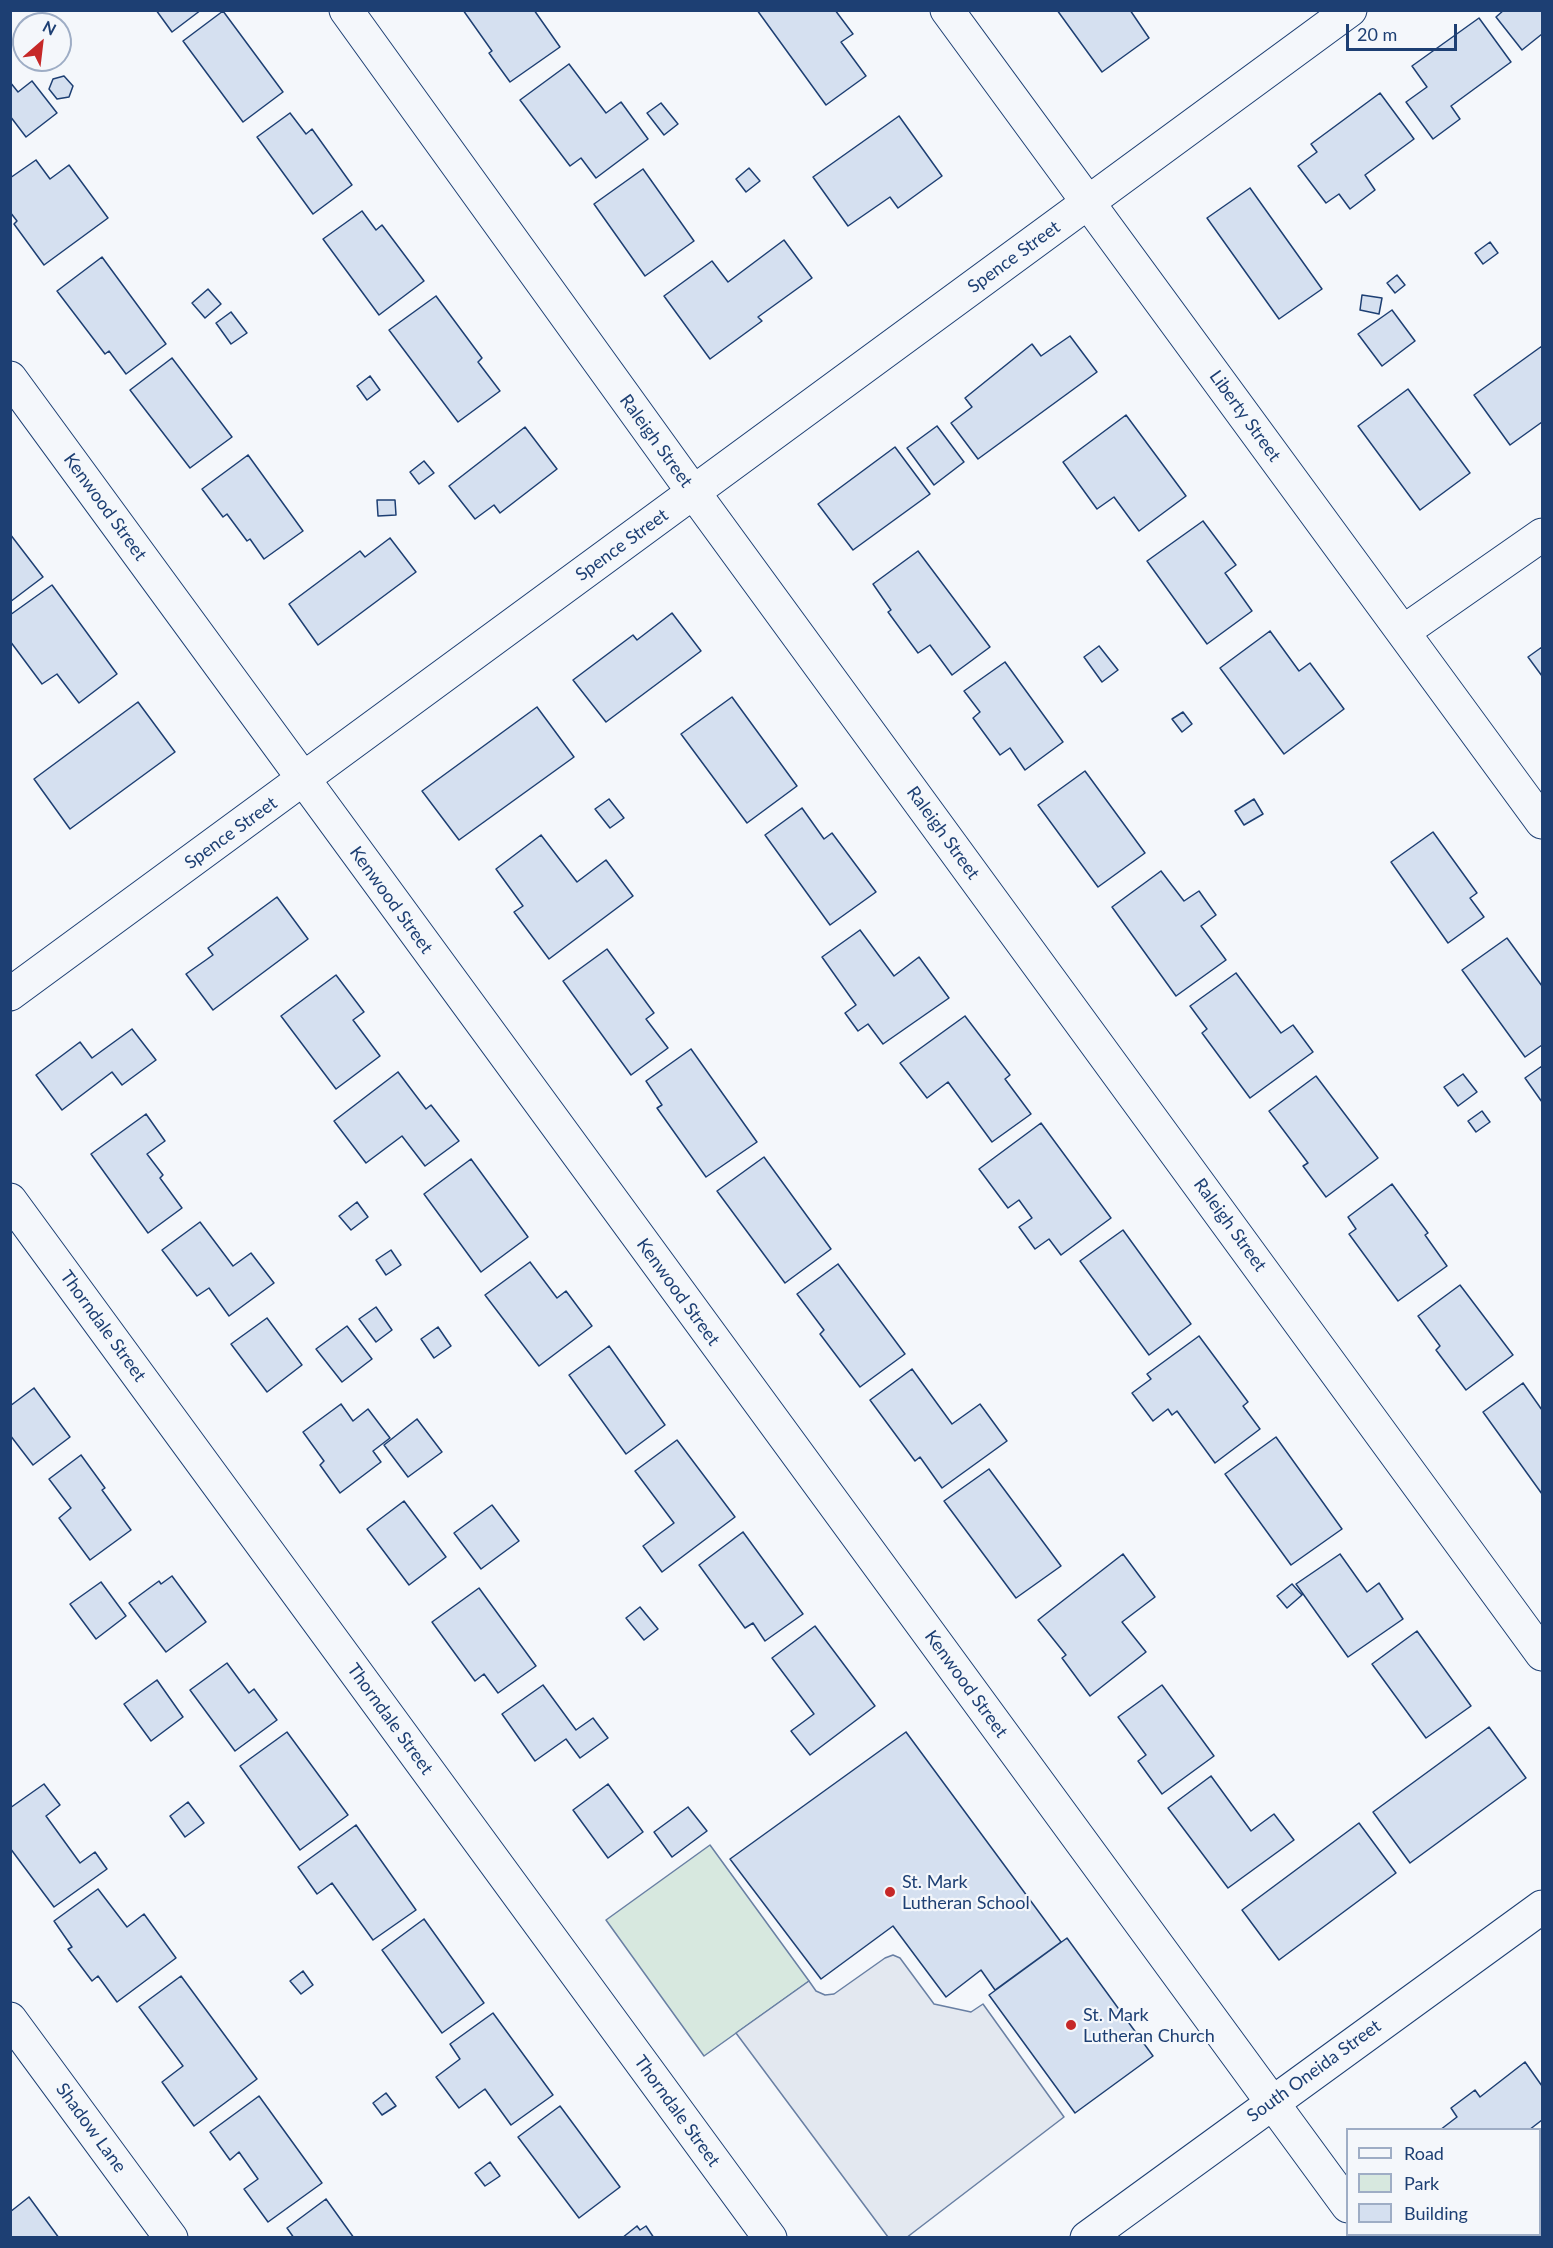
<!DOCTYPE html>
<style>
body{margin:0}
#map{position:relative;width:1553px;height:2248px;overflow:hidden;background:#f4f7fb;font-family:Lato,sans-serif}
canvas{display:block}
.frame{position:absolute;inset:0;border:12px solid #1d3f73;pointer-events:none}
.legend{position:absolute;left:1346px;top:2128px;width:195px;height:108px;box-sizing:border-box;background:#f4f7fb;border:2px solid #9eadc5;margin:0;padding:8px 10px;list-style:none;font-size:18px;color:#1d3f73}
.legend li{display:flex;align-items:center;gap:12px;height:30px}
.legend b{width:30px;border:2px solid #9eadc5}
.north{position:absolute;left:12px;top:12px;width:60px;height:60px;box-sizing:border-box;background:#f4f7fb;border:2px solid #9eadc5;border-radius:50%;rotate:28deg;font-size:16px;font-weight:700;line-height:24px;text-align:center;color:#1d3f73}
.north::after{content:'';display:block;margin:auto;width:21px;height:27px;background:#c62828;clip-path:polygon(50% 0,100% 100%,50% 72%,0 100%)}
.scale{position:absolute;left:1346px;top:24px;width:111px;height:27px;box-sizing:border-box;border:3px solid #1d3f73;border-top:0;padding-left:8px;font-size:18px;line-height:21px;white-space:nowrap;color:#1d3f73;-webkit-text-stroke:4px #f4f7fb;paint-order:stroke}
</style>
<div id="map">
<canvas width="1553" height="2248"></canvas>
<div class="frame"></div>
<ul class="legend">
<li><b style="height:8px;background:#f4f7fb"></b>Road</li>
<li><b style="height:16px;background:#d7e8df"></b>Park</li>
<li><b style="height:16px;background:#d5e0f0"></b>Building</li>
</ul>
<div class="north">N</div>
<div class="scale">20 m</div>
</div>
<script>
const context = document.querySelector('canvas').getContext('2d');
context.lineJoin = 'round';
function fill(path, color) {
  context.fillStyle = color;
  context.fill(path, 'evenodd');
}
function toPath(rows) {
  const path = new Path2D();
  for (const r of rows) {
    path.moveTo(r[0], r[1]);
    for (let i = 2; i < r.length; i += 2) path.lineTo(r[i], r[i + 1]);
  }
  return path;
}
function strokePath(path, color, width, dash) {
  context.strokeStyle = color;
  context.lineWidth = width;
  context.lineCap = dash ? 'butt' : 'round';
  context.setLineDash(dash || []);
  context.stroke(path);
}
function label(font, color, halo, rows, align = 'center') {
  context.font = font + ' Lato,sans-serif';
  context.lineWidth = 4.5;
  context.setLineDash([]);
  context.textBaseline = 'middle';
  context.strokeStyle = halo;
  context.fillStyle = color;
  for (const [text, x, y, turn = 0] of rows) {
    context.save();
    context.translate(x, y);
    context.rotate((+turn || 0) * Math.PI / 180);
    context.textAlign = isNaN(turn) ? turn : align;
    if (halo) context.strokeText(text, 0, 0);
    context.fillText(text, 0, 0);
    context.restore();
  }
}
const green = toPath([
 [710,1845,809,1981,704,2056,606,1920,710,1845]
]);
fill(green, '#d7e8df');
strokePath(green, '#687fa3', 1.5);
const parking = toPath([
 [893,1955,900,1958,934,2004,971,2012,983,2004,1064,2117,906,2238,888,2237,736,2033,809,1981,816,1991,825,1995,834,1994,885,1958,893,1955]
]);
fill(parking, '#e3e8f0');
strokePath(parking, '#687fa3', 1.5);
const building = toPath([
 [156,10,201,10,172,32,156,10],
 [463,10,534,10,560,47,510,82,489,53,492,51,463,10],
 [757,10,835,10,853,34,841,42,866,76,826,105,757,10],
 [1057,10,1130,10,1149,38,1102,72,1057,10],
 [1504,10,1542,10,1542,34,1522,50,1496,17,1504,10],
 [223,11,283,92,243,122,183,41,223,11],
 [1479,18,1511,62,1451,106,1460,119,1433,139,1406,102,1427,87,1412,66,1479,18],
 [569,64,606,113,621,102,648,139,596,178,581,158,570,166,520,100,569,64],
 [64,76,73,86,69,97,57,99,49,89,53,79,64,76],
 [32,81,57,113,26,137,10,116,10,82,18,92,32,81],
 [1380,93,1414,139,1365,175,1375,190,1350,209,1339,194,1326,203,1298,166,1317,152,1311,144,1380,93],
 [661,103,678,124,664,135,647,113,661,103],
 [290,113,306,134,312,129,352,185,313,214,257,137,290,113],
 [899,116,942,176,898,208,890,197,848,226,813,177,899,116],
 [36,160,50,179,69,165,108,218,44,265,14,224,17,221,10,212,10,178,36,160],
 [749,168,760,181,746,192,736,179,749,168],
 [643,169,694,241,645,276,594,204,643,169],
 [1250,188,1322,289,1279,319,1207,218,1250,188],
 [362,211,376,230,382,225,424,281,379,315,323,239,362,211],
 [784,240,812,278,758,317,762,321,710,359,664,296,712,261,728,282,784,240],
 [1490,242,1498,253,1483,264,1475,253,1490,242],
 [102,257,166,344,126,374,109,351,105,354,57,291,102,257],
 [1397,275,1405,285,1395,293,1387,283,1397,275],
 [208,289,221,304,205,318,192,303,208,289],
 [1362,295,1382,298,1379,314,1360,310,1362,295],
 [436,296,482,358,478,362,500,391,458,422,389,330,436,296],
 [1392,310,1415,341,1382,366,1358,334,1392,310],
 [231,312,247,333,231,344,216,323,231,312],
 [1070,336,1097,372,978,459,951,423,972,407,965,398,1032,344,1041,356,1070,336],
 [1542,346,1542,422,1510,445,1474,395,1542,346],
 [172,358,232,437,190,468,130,390,172,358],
 [370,376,380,390,367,400,357,386,370,376],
 [1408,389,1470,473,1420,510,1358,426,1408,389],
 [1126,415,1186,496,1139,531,1114,497,1097,509,1063,462,1126,415],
 [937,426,964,462,934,485,907,448,937,426],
 [525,427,557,469,500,513,494,505,475,519,449,486,525,427],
 [895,447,930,494,853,550,818,504,895,447],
 [248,455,303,531,264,559,250,539,247,541,227,514,223,517,202,489,248,455],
 [424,461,434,473,419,484,410,472,424,461],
 [377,500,395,500,396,515,378,516,377,500],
 [1203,521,1236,565,1225,573,1252,611,1207,644,1147,561,1203,521],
 [10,534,43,577,10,602,10,534],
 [390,538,416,572,318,645,289,604,360,551,365,557,390,538],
 [918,551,990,647,952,675,930,645,918,653,888,612,891,610,873,584,918,551],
 [52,585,117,674,79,703,57,674,42,684,10,641,10,615,52,585],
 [672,613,701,651,606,722,573,680,633,635,637,640,672,613],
 [1270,631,1299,671,1310,663,1344,709,1284,754,1220,668,1270,631],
 [1099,646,1118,670,1102,682,1084,657,1099,646],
 [1542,647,1542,676,1528,657,1542,647],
 [1005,662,1063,742,1025,770,1010,748,1000,755,973,718,980,712,964,691,1005,662],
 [732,697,797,786,747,823,681,734,732,697],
 [138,702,175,752,70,829,34,779,138,702],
 [537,707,574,757,459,840,422,791,537,707],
 [1183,712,1192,724,1182,732,1172,719,1183,712],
 [1085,771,1145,853,1098,887,1038,805,1085,771],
 [609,799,624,818,610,828,595,809,609,799],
 [1254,799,1263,814,1244,825,1235,811,1254,799],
 [802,808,824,839,832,833,876,892,830,925,765,835,802,808],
 [1433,832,1477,893,1470,898,1484,917,1448,943,1391,862,1433,832],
 [541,835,577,882,606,860,633,896,549,959,514,912,523,906,496,869,541,835],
 [1161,871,1184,901,1199,891,1216,915,1201,926,1226,960,1176,996,1112,907,1161,871],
 [277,897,308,939,213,1010,186,974,213,955,208,948,277,897],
 [860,930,894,976,919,957,949,998,883,1044,868,1024,858,1031,845,1013,856,1005,822,957,860,930],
 [1507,938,1542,986,1542,1045,1525,1057,1462,970,1507,938],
 [607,949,654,1013,646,1019,668,1048,631,1075,563,981,607,949],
 [1236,973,1281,1033,1293,1025,1313,1052,1250,1098,1202,1033,1207,1029,1190,1006,1236,973],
 [336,975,364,1012,353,1020,380,1056,336,1089,281,1016,336,975],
 [965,1016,1010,1075,1005,1079,1031,1114,992,1142,948,1082,927,1098,900,1063,965,1016],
 [132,1029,156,1060,122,1085,112,1072,62,1110,36,1075,80,1042,92,1058,132,1029],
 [691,1049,757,1142,706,1177,657,1108,662,1105,646,1081,691,1049],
 [1542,1066,1542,1102,1525,1078,1542,1066],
 [398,1072,426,1109,431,1105,459,1141,425,1166,402,1136,366,1163,334,1121,398,1072],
 [1463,1074,1477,1092,1458,1106,1444,1087,1463,1074],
 [1316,1076,1378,1158,1326,1197,1303,1166,1308,1163,1269,1111,1316,1076],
 [1482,1111,1490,1122,1476,1132,1468,1121,1482,1111],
 [146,1114,165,1141,147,1154,163,1175,160,1178,182,1208,148,1233,91,1154,146,1114],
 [1041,1123,1111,1218,1061,1255,1049,1239,1035,1249,1019,1227,1032,1218,1019,1200,1008,1208,979,1169,1041,1123],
 [764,1157,831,1249,785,1283,717,1191,764,1157],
 [471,1159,528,1237,481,1272,424,1194,471,1159],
 [1392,1184,1428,1233,1425,1235,1447,1266,1398,1301,1349,1234,1356,1229,1348,1217,1392,1184],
 [357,1202,368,1217,351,1230,339,1216,357,1202],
 [200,1222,233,1266,251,1253,274,1283,229,1316,209,1288,197,1296,162,1250,200,1222],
 [1123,1230,1191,1324,1149,1355,1080,1261,1123,1230],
 [391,1250,401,1265,386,1275,376,1260,391,1250],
 [530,1262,557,1298,566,1291,592,1326,539,1366,485,1295,530,1262],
 [838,1264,905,1354,860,1387,820,1334,824,1330,797,1294,838,1264],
 [1460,1285,1513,1355,1466,1390,1436,1350,1440,1346,1418,1316,1460,1285],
 [376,1307,392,1330,376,1342,359,1319,376,1307],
 [267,1318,302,1365,267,1392,231,1344,267,1318],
 [347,1326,372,1359,342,1382,316,1349,347,1326],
 [438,1327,451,1346,434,1358,421,1339,438,1327],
 [1199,1336,1248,1402,1243,1406,1260,1429,1215,1463,1177,1411,1172,1415,1168,1409,1153,1421,1132,1393,1151,1379,1147,1374,1199,1336],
 [609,1346,665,1425,626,1454,569,1375,609,1346],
 [912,1369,952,1424,980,1404,1007,1441,942,1488,920,1457,915,1461,870,1400,912,1369],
 [1523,1383,1542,1410,1542,1494,1483,1412,1523,1383],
 [34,1388,70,1437,33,1465,10,1435,10,1406,34,1388],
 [341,1404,353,1421,368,1409,390,1438,373,1451,381,1462,340,1493,320,1465,324,1461,303,1432,341,1404],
 [417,1419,442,1452,408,1477,384,1445,417,1419],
 [1276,1437,1342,1529,1291,1565,1225,1474,1276,1437],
 [677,1440,735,1517,662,1572,643,1546,674,1523,635,1471,677,1440],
 [81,1455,105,1488,102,1490,131,1530,90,1560,59,1518,71,1508,49,1479,81,1455],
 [989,1469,1061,1566,1016,1598,944,1501,989,1469],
 [404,1501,446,1557,409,1585,367,1529,404,1501],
 [492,1505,519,1541,481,1569,454,1533,492,1505],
 [743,1532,803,1614,765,1641,753,1623,745,1628,699,1565,743,1532],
 [1123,1554,1155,1597,1122,1622,1146,1652,1090,1696,1062,1658,1066,1655,1038,1620,1123,1554],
 [1340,1554,1367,1592,1379,1583,1403,1619,1348,1657,1296,1584,1340,1554],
 [172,1576,206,1622,166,1652,129,1603,159,1581,161,1584,172,1576],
 [101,1582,126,1616,96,1639,70,1604,101,1582],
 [1292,1584,1302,1595,1287,1608,1277,1596,1292,1584],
 [479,1588,536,1666,498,1693,484,1674,475,1681,432,1622,479,1588],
 [640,1607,658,1629,644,1640,626,1618,640,1607],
 [815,1626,875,1706,810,1755,791,1731,814,1714,772,1658,815,1626],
 [1417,1631,1471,1706,1426,1738,1372,1664,1417,1631],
 [227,1663,249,1693,254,1689,277,1720,235,1751,190,1690,227,1663],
 [157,1680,183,1717,151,1741,124,1704,157,1680],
 [543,1685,576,1730,593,1718,608,1738,580,1758,566,1739,535,1761,502,1714,543,1685],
 [1162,1685,1214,1756,1162,1794,1138,1761,1146,1755,1118,1717,1162,1685],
 [1489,1727,1526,1778,1410,1863,1373,1812,1489,1727],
 [287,1732,348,1815,300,1850,240,1766,287,1732],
 [906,1732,1061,1942,995,1990,981,1970,946,1997,893,1926,821,1979,730,1859,906,1732],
 [1211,1776,1251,1831,1274,1814,1294,1840,1228,1888,1168,1808,1211,1776],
 [44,1784,60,1805,46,1816,80,1863,95,1852,107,1869,54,1907,10,1848,10,1808,44,1784],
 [608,1784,643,1832,608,1858,573,1810,608,1784],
 [188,1802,204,1823,185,1837,170,1816,188,1802],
 [688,1807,707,1831,672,1857,654,1832,688,1807],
 [1359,1823,1396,1873,1279,1960,1242,1910,1359,1823],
 [356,1825,416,1910,373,1940,332,1883,317,1894,298,1867,356,1825],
 [98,1889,127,1927,144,1914,176,1958,117,2002,98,1976,92,1981,68,1949,72,1947,54,1921,98,1889],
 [424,1919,484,2003,442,2033,382,1950,424,1919],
 [1067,1938,1153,2056,1075,2113,989,1995,1067,1938],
 [303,1971,313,1985,301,1994,290,1981,303,1971],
 [181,1976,257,2079,194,2126,162,2082,183,2066,139,2007,181,1976],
 [493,2013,553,2095,511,2125,485,2089,459,2108,436,2077,460,2059,450,2044,493,2013],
 [1525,2062,1542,2086,1542,2120,1529,2130,1440,2130,1457,2117,1451,2108,1475,2090,1480,2097,1525,2062],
 [386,2093,396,2106,382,2115,373,2103,386,2093],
 [259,2096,322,2183,268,2222,244,2189,258,2179,239,2152,230,2160,210,2132,259,2096],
 [560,2106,620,2187,579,2218,518,2137,560,2106],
 [490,2162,500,2176,485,2186,475,2173,490,2162],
 [29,2197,59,2238,10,2238,10,2212,29,2197],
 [326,2199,354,2238,294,2238,287,2228,326,2199],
 [1540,2213,1542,2218,1542,2238,1484,2236,1540,2234,1540,2213],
 [637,2226,640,2230,646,2226,654,2238,622,2238,637,2226]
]);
fill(building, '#d5e0f0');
strokePath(building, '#1d3f73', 1.5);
const minor = toPath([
 [346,10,694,493,1542,1654],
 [947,10,1542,822],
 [10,378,1348,2206],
 [1403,632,1542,535],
 [10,994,1350,10],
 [10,1200,770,2238],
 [10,2019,171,2238],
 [1369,2234,1371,2238]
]);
const tertiary = toPath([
 [1087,2238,1542,1907]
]);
strokePath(minor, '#1d3f73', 35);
strokePath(tertiary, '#1d3f73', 35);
strokePath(minor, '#f4f7fb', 33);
strokePath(tertiary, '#f4f7fb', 33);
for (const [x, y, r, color] of [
 [890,1892,6,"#c62828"],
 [1071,2025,6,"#c62828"]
]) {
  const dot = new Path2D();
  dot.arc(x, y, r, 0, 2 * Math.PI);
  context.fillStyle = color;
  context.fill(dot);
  strokePath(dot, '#f4f7fb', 2);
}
label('18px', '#1d3f73', '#f4f7fb', [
 ["Spence Street",1014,257,-36],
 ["Liberty Street",1245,416,54],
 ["Raleigh Street",656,441,54],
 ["Kenwood Street",105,507,54],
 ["Spence Street",622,545,-36],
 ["Spence Street",231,833,-36],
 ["Raleigh Street",943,833,54],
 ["Kenwood Street",391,900,54],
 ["Raleigh Street",1230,1225,54],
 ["Kenwood Street",678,1292,54],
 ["Thorndale Street",103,1326,54],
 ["Kenwood Street",966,1684,54],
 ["Thorndale Street",390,1719,54],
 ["South Oneida Street",1314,2071,-36],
 ["Thorndale Street",677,2111,54],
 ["Shadow Lane",91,2128,54]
]);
label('18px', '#1d3f73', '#f4f7fb', [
 ["St. Mark",902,1882],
 ["Lutheran School",902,1903],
 ["St. Mark",1083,2015],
 ["Lutheran Church",1083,2036]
], 'left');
</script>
